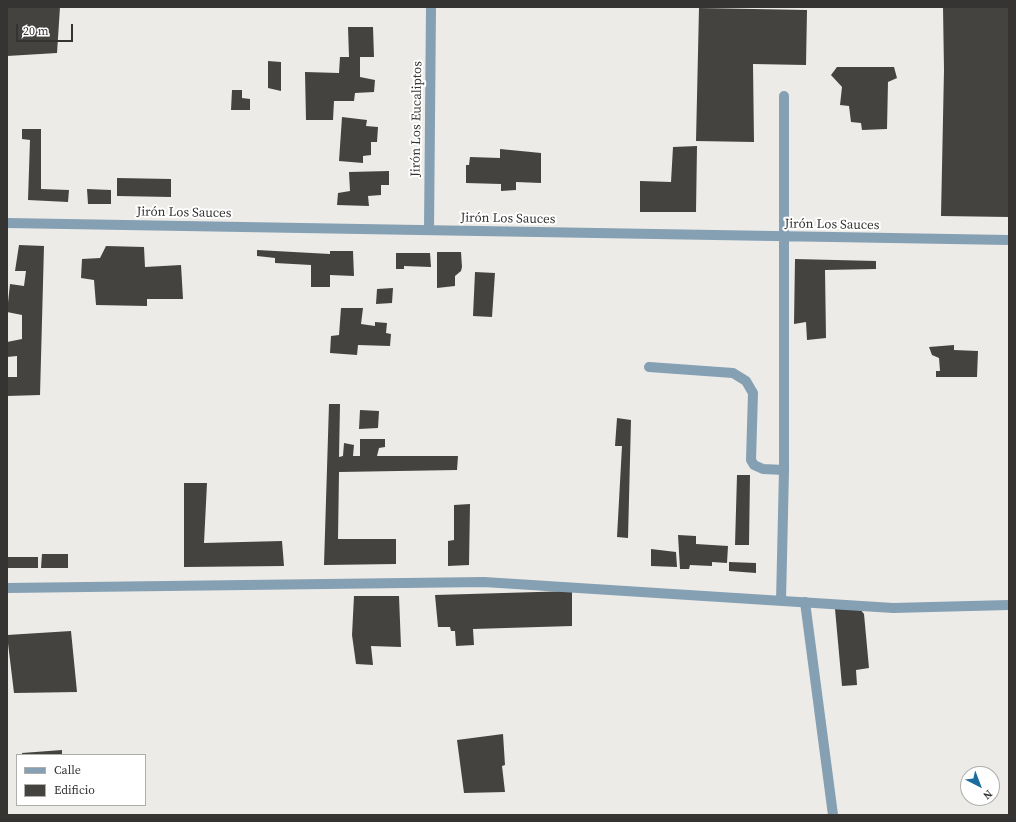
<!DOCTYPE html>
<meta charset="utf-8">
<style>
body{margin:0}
#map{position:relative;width:1016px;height:822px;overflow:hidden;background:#ecebe7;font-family:"Source Serif 4",serif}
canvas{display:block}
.frame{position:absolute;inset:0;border:8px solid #353433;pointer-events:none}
.legend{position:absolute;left:16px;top:754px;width:130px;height:52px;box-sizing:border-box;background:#fff;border:1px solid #aeaead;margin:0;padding:5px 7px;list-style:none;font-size:12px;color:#353433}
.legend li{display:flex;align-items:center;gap:8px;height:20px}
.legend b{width:20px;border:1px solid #aeaead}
.north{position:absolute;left:960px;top:766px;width:40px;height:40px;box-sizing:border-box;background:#fff;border:1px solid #aeaead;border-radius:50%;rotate:138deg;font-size:11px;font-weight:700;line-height:16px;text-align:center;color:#353433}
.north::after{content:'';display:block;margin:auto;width:14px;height:18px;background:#1d6c9e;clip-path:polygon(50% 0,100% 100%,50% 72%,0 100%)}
.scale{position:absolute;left:16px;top:24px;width:57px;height:18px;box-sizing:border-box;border:2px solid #353433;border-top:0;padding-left:5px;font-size:12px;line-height:14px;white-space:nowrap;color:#353433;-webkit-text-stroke:3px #fff;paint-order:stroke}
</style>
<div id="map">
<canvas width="1016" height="822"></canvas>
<div class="frame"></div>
<ul class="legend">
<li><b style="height:5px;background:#859fb3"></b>Calle</li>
<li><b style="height:11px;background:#444340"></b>Edificio</li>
</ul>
<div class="north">N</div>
<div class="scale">20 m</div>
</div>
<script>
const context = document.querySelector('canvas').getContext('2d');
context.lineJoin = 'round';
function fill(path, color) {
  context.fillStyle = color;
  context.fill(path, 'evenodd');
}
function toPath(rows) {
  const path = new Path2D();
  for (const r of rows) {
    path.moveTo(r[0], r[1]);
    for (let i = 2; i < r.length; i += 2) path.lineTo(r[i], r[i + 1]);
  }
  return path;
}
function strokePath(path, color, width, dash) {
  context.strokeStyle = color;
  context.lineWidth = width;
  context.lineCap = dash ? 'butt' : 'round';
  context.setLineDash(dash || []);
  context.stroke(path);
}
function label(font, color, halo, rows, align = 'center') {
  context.font = font + ' "Source Serif 4",serif';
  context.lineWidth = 4;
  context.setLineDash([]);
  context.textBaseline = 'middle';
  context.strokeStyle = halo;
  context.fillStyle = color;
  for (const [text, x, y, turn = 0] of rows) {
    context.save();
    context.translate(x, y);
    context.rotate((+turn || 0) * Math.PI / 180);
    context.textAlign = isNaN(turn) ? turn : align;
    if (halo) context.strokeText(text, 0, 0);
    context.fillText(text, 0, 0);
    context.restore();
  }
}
fill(toPath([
 [7,7,60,7,57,53,7,56],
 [943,7,1009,7,1009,217,941,216,944,70],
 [699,8,807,10,806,65,753,64,754,142,696,141],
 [348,27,373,27,374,57,360,57,360,77,375,80,374,92,355,93,354,101,334,101,333,120,306,120,305,72,339,73,340,57,349,57],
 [268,61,281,62,281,91,268,88],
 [837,67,894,67,897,78,888,82,887,129,862,130,861,123,851,122,849,106,840,105,842,87,831,75],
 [232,90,242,90,242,98,250,99,250,110,231,110],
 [342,117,367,120,366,126,378,127,377,142,371,142,371,155,363,156,363,163,339,161],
 [22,129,41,129,41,189,69,190,68,202,28,200,30,140,22,139],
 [697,146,696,212,640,212,640,181,671,182,673,147],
 [500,149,541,153,541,183,516,182,516,190,501,191,501,184,466,183,466,165,469,165,470,157,500,158],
 [389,171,389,185,381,185,381,195,368,196,369,206,337,205,338,193,350,191,349,172],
 [117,178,171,179,171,197,117,196],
 [87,189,111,190,111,204,88,204],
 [19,245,44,246,40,395,7,396,7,377,17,377,17,356,7,357,7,342,22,339,22,315,7,312,10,284,24,286,26,271,15,271],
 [106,246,144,247,145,267,181,265,183,299,147,299,147,306,96,305,94,280,81,278,82,259,100,258],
 [257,250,330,254,330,251,353,251,354,276,330,275,330,287,311,287,311,265,275,263,275,258,257,256],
 [437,252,461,252,462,267,461,271,455,276,455,286,437,288],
 [396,253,430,253,431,267,404,266,404,269,396,269],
 [795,259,876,261,876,269,825,270,826,338,807,340,806,322,794,324],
 [475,272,495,273,492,317,473,316],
 [393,288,392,303,376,304,377,289],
 [341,308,363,308,361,324,375,326,375,322,387,323,386,333,391,334,390,346,358,345,357,355,330,353,331,336,339,335],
 [954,345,954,350,978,351,977,377,936,377,936,371,940,371,939,358,932,355,929,347],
 [329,404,340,404,339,457,343,456,344,443,354,445,353,456,360,456,360,439,385,439,385,447,379,448,377,456,458,456,457,470,339,472,338,539,396,539,396,564,324,565],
 [360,410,379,411,378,428,359,429],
 [617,418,631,420,628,538,617,537,622,446,615,446],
 [737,475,750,475,749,545,735,545],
 [184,483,207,483,204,543,282,541,284,566,184,567],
 [470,504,469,565,448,566,448,541,454,540,454,505],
 [678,535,696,536,696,544,728,546,727,563,712,562,712,566,690,565,689,569,680,569],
 [651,549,676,552,677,567,651,566],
 [42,554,68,554,68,568,41,568],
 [7,557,38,557,38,568,7,568],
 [729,562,756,563,756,573,729,571],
 [572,591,572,626,473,629,474,645,456,646,455,631,451,631,450,627,438,627,435,595],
 [354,596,399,596,401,647,371,646,373,665,356,664,352,635],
 [835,609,860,609,864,614,869,668,856,670,857,685,842,686],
 [71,631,77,692,14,693,7,635],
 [503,734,505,765,502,766,505,792,464,793,457,740],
 [62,750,62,755,22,755,22,753]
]), '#444340');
strokePath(toPath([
 [784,237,784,96],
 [649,367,733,373,746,381,753,393,751,460,754,465,763,469,784,470],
 [805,602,833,815]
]), '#859fb3', 10);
strokePath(toPath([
 [7,223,1009,240],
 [429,230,431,7],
 [7,588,484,582,893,608,1009,605],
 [781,601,784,470,784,237]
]), '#859fb3', 10);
label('13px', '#353433', '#fff', [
 ["Jirón Los Eucaliptos",417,119,-89],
 ["Jirón Los Sauces",184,213,1],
 ["Jirón Los Sauces",508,219,1],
 ["Jirón Los Sauces",832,225,1]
]);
</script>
